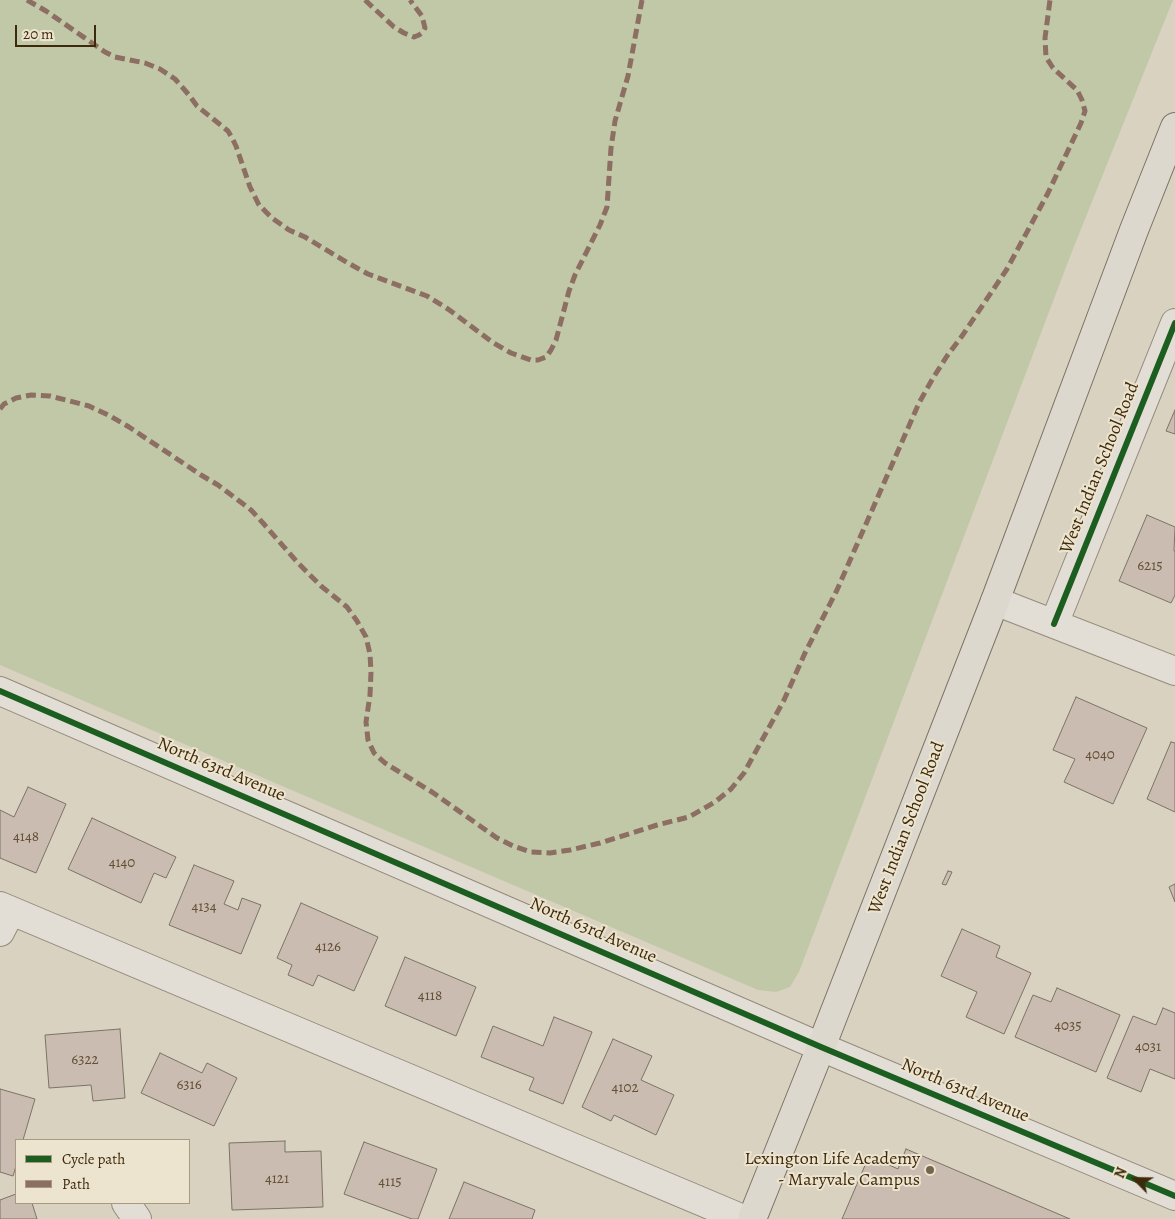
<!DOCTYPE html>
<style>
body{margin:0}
#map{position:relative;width:1175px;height:1219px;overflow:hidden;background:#dad2c0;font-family:Alegreya,serif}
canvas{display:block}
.legend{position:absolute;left:15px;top:1139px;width:175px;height:65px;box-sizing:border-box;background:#ede4cf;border:1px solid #a79a81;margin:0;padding:6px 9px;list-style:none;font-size:15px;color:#3e2a0b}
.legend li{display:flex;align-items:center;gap:10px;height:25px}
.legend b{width:25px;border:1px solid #a79a81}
.north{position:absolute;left:1110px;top:1154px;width:50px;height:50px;-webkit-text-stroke:4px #ede4cf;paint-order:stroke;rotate:293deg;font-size:14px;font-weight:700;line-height:20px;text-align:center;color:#3e2a0b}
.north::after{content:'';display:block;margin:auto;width:18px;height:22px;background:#3e2a0b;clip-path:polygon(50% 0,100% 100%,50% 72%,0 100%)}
.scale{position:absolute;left:15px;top:25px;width:81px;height:22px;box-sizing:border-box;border:2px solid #3e2a0b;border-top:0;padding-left:6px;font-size:15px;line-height:18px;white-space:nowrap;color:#3e2a0b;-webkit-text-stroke:4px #ede4cf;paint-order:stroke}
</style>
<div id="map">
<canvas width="1175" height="1219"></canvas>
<ul class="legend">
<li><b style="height:6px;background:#1b5e20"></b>Cycle path</li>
<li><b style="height:6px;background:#8d6e63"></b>Path</li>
</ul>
<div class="north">N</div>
<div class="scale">20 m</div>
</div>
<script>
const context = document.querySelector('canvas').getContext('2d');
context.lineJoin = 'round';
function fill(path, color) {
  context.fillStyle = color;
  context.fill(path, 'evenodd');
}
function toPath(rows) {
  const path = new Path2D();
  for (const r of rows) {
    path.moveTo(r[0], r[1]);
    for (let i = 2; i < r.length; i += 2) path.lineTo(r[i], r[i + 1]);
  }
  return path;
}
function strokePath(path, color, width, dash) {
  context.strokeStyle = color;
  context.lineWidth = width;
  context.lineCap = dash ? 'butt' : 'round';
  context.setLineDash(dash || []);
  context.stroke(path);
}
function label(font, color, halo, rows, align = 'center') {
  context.font = font + ' Alegreya,serif';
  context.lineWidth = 4;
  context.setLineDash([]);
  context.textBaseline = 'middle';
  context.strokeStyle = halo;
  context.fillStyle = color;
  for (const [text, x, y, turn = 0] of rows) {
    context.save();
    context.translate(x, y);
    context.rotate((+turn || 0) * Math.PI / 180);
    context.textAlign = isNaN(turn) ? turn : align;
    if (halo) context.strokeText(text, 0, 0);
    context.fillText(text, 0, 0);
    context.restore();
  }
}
fill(toPath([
 [0,0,1173,0,1071,254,799,972,790,987,776,992,758,990,0,665]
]), '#c1c8a7');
const building = toPath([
 [1175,410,1175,434,1166,431,1175,410],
 [1147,515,1175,527,1174,551,1175,551,1175,595,1171,603,1119,581,1147,515],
 [1076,697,1147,728,1113,804,1064,782,1075,759,1053,750,1076,697],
 [1171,742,1175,743,1175,812,1147,799,1171,742],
 [28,787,66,804,36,873,0,858,0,810,14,817,28,787],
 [92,818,176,857,166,878,154,873,141,903,68,869,92,818],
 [194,865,234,881,224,904,238,910,242,898,261,905,241,954,169,925,194,865],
 [948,871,952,872,946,885,942,884,948,871],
 [1175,884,1175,902,1169,887,1175,884],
 [301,903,378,937,354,991,318,975,313,986,288,975,292,965,277,958,301,903],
 [962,929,1000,946,996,957,1031,973,1004,1034,966,1017,977,992,941,976,962,929],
 [405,957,476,987,456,1036,385,1006,405,957],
 [1057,988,1120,1015,1096,1072,1015,1037,1033,995,1051,1002,1057,988],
 [1163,1008,1175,1013,1175,1079,1150,1069,1141,1092,1107,1078,1133,1016,1156,1025,1163,1008],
 [554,1017,592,1032,563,1104,529,1090,534,1078,481,1057,493,1026,543,1046,554,1017],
 [120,1029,125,1098,93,1101,91,1085,49,1088,45,1035,120,1029],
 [613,1039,652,1056,641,1080,674,1095,656,1135,614,1115,611,1121,582,1107,613,1039],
 [160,1053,202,1073,207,1063,237,1078,214,1126,141,1093,160,1053],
 [0,1089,35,1099,23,1140,16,1140,16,1166,13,1176,0,1172,0,1089],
 [285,1141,285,1152,321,1151,323,1207,232,1210,229,1143,285,1141],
 [364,1142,437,1169,418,1219,412,1219,344,1194,364,1142],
 [906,1149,1070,1219,842,1219,869,1156,898,1169,906,1149],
 [464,1182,535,1210,532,1219,449,1219,464,1182],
 [16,1194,16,1203,32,1203,37,1219,0,1219,0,1200,16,1194]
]);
fill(building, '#cabcb1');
strokePath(building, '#7b7366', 1);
const minor = toPath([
 [995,601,1175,671],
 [1054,624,1175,323],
 [0,691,821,1047,1175,1196],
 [0,906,743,1219],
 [0,932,11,911],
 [126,1203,137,1219]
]);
const major = toPath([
 [752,1219,821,1047,995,601,1134,230,1175,127]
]);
strokePath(minor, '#928b7d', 30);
strokePath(major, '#7b7366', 30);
strokePath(minor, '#e2ded5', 28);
strokePath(major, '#ddd8ce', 28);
strokePath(toPath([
 [27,0,46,11,105,52,115,57,145,63,160,69,175,79,189,95,197,106,228,131,232,138,236,146,250,187,259,205,272,218,289,230,305,237,348,263,368,274,427,296,448,309,492,342,511,353,531,360,538,360,546,357,551,350,556,340,569,291,575,275,600,225,607,207,611,148,615,121,628,76,642,0],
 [365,0,394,27,404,33,414,37,419,35,423,32,425,28,422,16,410,0],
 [0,409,4,404,16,398,31,395,50,396,89,406,110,416,129,427,201,475,218,485,251,510,263,523,298,563,321,586,347,607,357,621,366,637,370,654,371,672,370,695,366,722,368,740,374,753,385,763,432,792,497,838,513,846,531,852,550,853,570,850,600,843,657,825,689,817,715,802,731,789,744,773,784,700,805,653,837,590,919,403,933,378,947,356,962,336,1007,269,1048,193,1081,123,1085,111,1082,100,1077,90,1053,68,1046,57,1045,38,1050,0]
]), '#8d6e63', 5, [10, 5]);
strokePath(toPath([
 [1054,624,1175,323],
 [0,691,821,1047,1175,1196]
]), '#1b5e20', 6);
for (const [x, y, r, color] of [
 [930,1170,5,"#75654a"]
]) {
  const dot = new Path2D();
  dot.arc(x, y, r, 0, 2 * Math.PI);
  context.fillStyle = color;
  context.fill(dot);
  strokePath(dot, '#ede4cf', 2);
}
label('15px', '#624f35', null, [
 ["6215",1150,566],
 ["4040",1100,755],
 ["4148",26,837],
 ["4140",122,863],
 ["4134",204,907],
 ["4126",328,947],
 ["4118",430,996],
 ["4035",1068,1026],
 ["4031",1148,1047],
 ["6322",85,1060],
 ["6316",189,1085],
 ["4102",625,1088],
 ["4121",277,1179],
 ["4115",390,1182]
]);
label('18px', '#3e2a0b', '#ede4cf', [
 ["West Indian School Road",1100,468,-68],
 ["North 63rd Avenue",221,770,23],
 ["West Indian School Road",907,828,-69],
 ["North 63rd Avenue",593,931,24],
 ["North 63rd Avenue",965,1091,23]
]);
label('18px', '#3e2a0b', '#ede4cf', [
 ["Lexington Life Academy",920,1160],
 ["- Maryvale Campus",920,1181]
], 'right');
</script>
